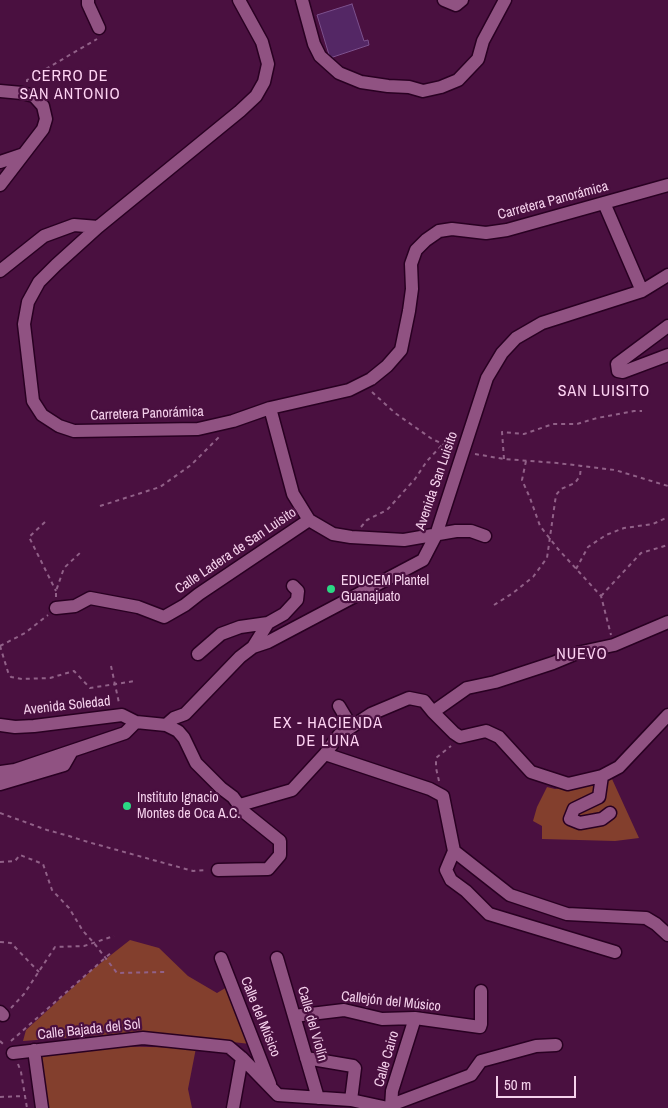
<!DOCTYPE html>
<meta charset="utf-8">
<style>
body{margin:0}
#map{position:relative;width:668px;height:1108px;overflow:hidden;background:#4a1040;font-family:"Archivo Narrow",sans-serif}
canvas{display:block}
.scale{position:absolute;left:496px;top:1076px;width:80px;height:22px;box-sizing:border-box;border:2px solid #f5d1ec;border-top:0;padding-left:6px;font-size:15px;line-height:18px;white-space:nowrap;color:#f5d1ec;-webkit-text-stroke:4px #4a1040;paint-order:stroke}
</style>
<div id="map">
<canvas width="668" height="1108"></canvas>
<div class="scale">50 m</div>
</div>
<script>
const context = document.querySelector('canvas').getContext('2d');
context.lineJoin = 'round';
function fill(path, color) {
  context.fillStyle = color;
  context.fill(path, 'evenodd');
}
function toPath(rows) {
  const path = new Path2D();
  for (const r of rows) {
    path.moveTo(r[0], r[1]);
    for (let i = 2; i < r.length; i += 2) path.lineTo(r[i], r[i + 1]);
  }
  return path;
}
function strokePath(path, color, width, dash) {
  context.strokeStyle = color;
  context.lineWidth = width;
  context.lineCap = dash ? 'butt' : 'round';
  context.setLineDash(dash || []);
  context.stroke(path);
}
function label(font, color, halo, rows, align = 'center') {
  context.font = font + ' "Archivo Narrow",sans-serif';
  context.lineWidth = 4.5;
  context.setLineDash([]);
  context.textBaseline = 'middle';
  context.strokeStyle = halo;
  context.fillStyle = color;
  for (const [text, x, y, turn = 0] of rows) {
    context.save();
    context.translate(x, y);
    context.rotate((+turn || 0) * Math.PI / 180);
    context.textAlign = isNaN(turn) ? turn : align;
    if (halo) context.strokeText(text, 0, 0);
    context.fillText(text, 0, 0);
    context.restore();
  }
}
fill(toPath([
 [612,779,639,838,615,841,542,839,542,826,533,821,537,807,547,787,555,789],
 [130,940,159,948,188,976,217,993,227,987,250,1044,145,1032,23,1041,26,1030,93,969],
 [105,1046,196,1048,188,1089,192,1108,46,1108,37,1053]
]), '#833f2d');
const building = toPath([
 [352,4,364,41,368,40,369,45,330,58,317,15,352,4]
]);
fill(building, '#542765');
strokePath(building, '#7c518d', 1);
const minor = toPath([
 [88,0,88,4,99,28],
 [239,0,262,42,268,64,264,82,256,96,240,111,98,227,56,265,39,282,28,302,24,324,33,401,42,415,59,426,74,431,198,429,233,421,270,408,349,390,371,379,387,366,401,350,409,311,412,289,411,264,416,250,426,240,439,231,452,229,486,233,507,230,668,185],
 [302,0,314,44,320,56,339,73,361,82,388,86,409,87,423,91,441,87,458,80,478,59,483,41,505,0],
 [444,0,456,5,462,0],
 [0,91,22,93,34,96,43,106,46,119,43,129,0,185],
 [0,162,24,154],
 [604,203,642,291],
 [0,271,44,236,74,225,98,227],
 [668,326,617,364,618,371,623,372,668,355],
 [270,408,293,494,309,520,333,534,351,537,404,540,456,531,471,531,485,536],
 [56,608,75,606,90,598,138,607,164,617,185,605,199,594,309,520],
 [253,647,268,623,284,614,297,600,298,591,293,586],
 [198,654,221,634,240,627,268,623],
 [339,706,351,726],
 [433,712,467,688,495,682,553,663,577,653,614,645,668,622],
 [0,725,15,727,34,726,122,715,136,722,166,725,178,731,184,738,196,763,221,788,233,797,244,812,280,841,280,855,268,869,218,870],
 [166,725,174,718,185,714,240,657,253,647,268,642,423,560,436,535,487,378,502,353,516,338,542,323,642,291,668,275],
 [325,754,430,789,443,796,454,851,510,895,567,914,646,918,656,924,668,935],
 [0,772,15,770,125,733,136,722],
 [602,776,599,797,574,809,570,819,580,823,602,819,610,813],
 [0,784,64,765,72,751],
 [240,805,292,790,325,754,339,735,371,714,409,698,424,701,433,712,454,733,460,737,486,731,499,737,531,772,568,784,602,776,619,767,668,715],
 [454,851,446,870,451,880,466,891,489,914,615,952],
 [221,958,270,1084],
 [277,958,318,1098],
 [0,1012,3,1015],
 [294,1016,344,1010,382,1019,415,1018,480,1027,481,1024,481,991],
 [34,1050,42,1108],
 [13,1053,143,1038,229,1047,242,1058,278,1095,351,1100,388,1108],
 [306,1058,353,1066,355,1068,351,1100],
 [391,1105,471,1075,481,1061,536,1046,556,1045],
 [233,1108,242,1058],
 [391,1108,392,1091,415,1018]
]);
strokePath(minor, '#290022', 15);
strokePath(toPath([
 [27,82,27,80,97,39],
 [372,392,395,413,432,439,454,449],
 [475,454,504,459,557,463,615,470,668,486],
 [504,459,502,432,524,434,553,424,577,424,597,418,634,411,642,411],
 [526,461,522,480,530,498,540,526,558,549,601,596,611,635],
 [100,506,160,487,191,465,220,436],
 [45,522,29,537,56,591],
 [361,527,367,520,387,510,415,479,427,461,443,444],
 [576,569,588,547,606,535,624,528,653,524,668,517],
 [601,596,641,553,668,545],
 [56,597,56,591,64,568,82,551],
 [494,605,513,593,533,577,547,558,556,495,561,489,575,483,580,476,581,466],
 [0,646,8,672,11,677,22,679,50,678,74,671,90,688,135,681],
 [0,646,25,633,48,615],
 [111,666,119,703],
 [439,781,436,768,436,758,451,746],
 [0,813,47,830,69,836,88,842,193,871,207,870],
 [0,862,15,861,20,855,43,864,52,890,69,908,83,931,94,943,117,973,165,972],
 [0,942,11,943,39,972],
 [11,1008,24,994,55,947,84,946,114,936],
 [0,1041,5,1046],
 [11,1041,113,951],
 [18,1064,21,1072,27,1108],
 [0,1097,25,1096]
]), '#916188', 2, [4, 4]);
strokePath(minor, '#905282', 12);
for (const [x, y, r, color] of [
 [331,589,5,"#2bd884"],
 [127,806,5,"#2bd884"]
]) {
  const dot = new Path2D();
  dot.arc(x, y, r, 0, 2 * Math.PI);
  context.fillStyle = color;
  context.fill(dot);
  strokePath(dot, '#4a1040', 2);
}
label('14px', '#f5d1ec', '#4a1040', [
 ["Carretera Panorámica",553,201,-15],
 ["Carretera Panorámica",147,414,-2],
 ["Avenida San Luisito",437,481,-71],
 ["Calle Ladera de San Luisito",236,551,-34],
 ["Avenida Soledad",67,706,-6],
 ["Callejón del Músico",391,1002,6],
 ["Calle del Músico",260,1017,68],
 ["Calle del Violín",312,1024,74],
 ["Calle Bajada del Sol",89,1030,-6],
 ["Calle Cairo",387,1059,-74]
]);
label('14px', '#f5d1ec', '#4a1040', [
 ["EDUCEM Plantel",341,581],
 ["Guanajuato",341,597],
 ["Instituto Ignacio",137,798],
 ["Montes de Oca A.C.",137,814]
], 'left');
context.letterSpacing = '1px';
label('16px', '#fed3f3', '#4a1040', [
 ["CERRO DE",70,77],
 ["SAN ANTONIO",70,95],
 ["SAN LUISITO",604,392],
 ["NUEVO",582,655],
 ["EX - HACIENDA",328,724],
 ["DE LUNA",328,742]
]);
context.letterSpacing = '0px';
</script>
